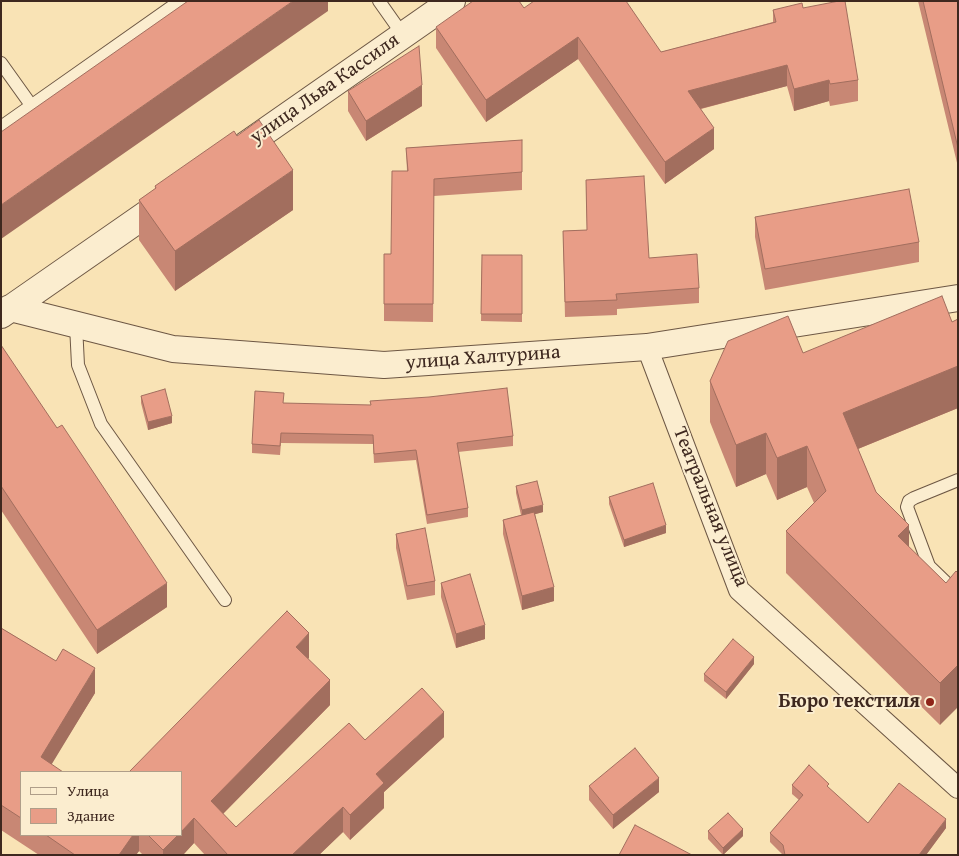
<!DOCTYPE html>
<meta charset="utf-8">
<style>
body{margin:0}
#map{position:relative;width:959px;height:856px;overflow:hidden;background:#f9e3b5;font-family:"Gentium Book Plus",serif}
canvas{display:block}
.frame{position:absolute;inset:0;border:2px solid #3e281f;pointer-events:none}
.legend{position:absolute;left:20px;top:771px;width:162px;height:65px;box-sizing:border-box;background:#fbedcf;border:1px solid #af9e89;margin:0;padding:6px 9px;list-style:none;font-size:15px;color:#3e281f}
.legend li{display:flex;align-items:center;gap:10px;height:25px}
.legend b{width:25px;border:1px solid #af9e89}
</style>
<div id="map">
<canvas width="959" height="856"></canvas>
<div class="frame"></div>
<ul class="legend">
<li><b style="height:6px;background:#fbedcf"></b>Улица</li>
<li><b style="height:14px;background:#e89d87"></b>Здание</li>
</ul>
</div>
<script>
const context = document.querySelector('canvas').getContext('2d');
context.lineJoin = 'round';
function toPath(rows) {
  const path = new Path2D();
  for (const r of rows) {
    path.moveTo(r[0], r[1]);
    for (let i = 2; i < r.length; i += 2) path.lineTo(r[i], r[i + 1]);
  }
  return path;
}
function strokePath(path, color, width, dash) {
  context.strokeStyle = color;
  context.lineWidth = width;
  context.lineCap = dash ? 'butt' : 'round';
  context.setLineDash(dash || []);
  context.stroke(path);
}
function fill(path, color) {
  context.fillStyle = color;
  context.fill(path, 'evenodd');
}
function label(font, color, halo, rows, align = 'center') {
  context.font = font + ' "Gentium Book Plus",serif';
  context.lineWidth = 4;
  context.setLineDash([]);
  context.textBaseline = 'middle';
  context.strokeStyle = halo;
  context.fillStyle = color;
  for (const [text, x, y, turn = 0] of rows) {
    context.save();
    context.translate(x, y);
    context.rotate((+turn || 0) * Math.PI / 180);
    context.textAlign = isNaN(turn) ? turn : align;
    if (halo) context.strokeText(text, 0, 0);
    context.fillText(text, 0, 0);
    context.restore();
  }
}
const service = toPath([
 [379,1,403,35],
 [1,63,31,105],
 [1,127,180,1],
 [76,325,78,365,101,424,225,600],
 [958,480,914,498,909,501,907,507,929,566,958,594]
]);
const pedestrian = toPath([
 [647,347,739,590,958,788]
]);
const minor = toPath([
 [237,151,452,1],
 [10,308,173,349,384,365,647,347,958,298],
 [1,315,168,199]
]);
strokePath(service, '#6d5744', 14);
strokePath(pedestrian, '#6d5744', 22);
strokePath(minor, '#6d5744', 28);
strokePath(service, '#fbedcf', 12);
strokePath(pedestrian, '#fbedcf', 20);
strokePath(minor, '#fbedcf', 26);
fill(toPath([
 [918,1,958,1,958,167],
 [524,8,661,52,773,22,773,10,803,8,858,80,858,101,830,106,829,101,794,111,787,86,701,109,714,149,665,184,578,59,486,122,436,48,436,27],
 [348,91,422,106,366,141,348,111],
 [237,136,293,210,175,291,139,240,139,200,155,189,155,186],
 [522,140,522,190,434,196,433,322,384,321,384,254,391,254,407,171,406,148],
 [586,180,649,258,699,288,699,303,617,309,617,315,565,317,563,231,587,230],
 [755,217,919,242,919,262,765,290,755,237],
 [482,255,522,255,522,322,481,321],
 [958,319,958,408,858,449,876,492,909,547,946,583,940,725,786,573,786,531,814,503,807,487,777,500,766,474,736,487,710,422,710,381,803,353,952,322],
 [1,345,167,607,97,654,1,510],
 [141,396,172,423,148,430,141,403],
 [284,403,513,436,513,446,458,452,468,508,468,517,427,524,416,460,374,463,373,444,281,443,280,455,252,453,252,444],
 [516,486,543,512,535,514,554,601,522,610,503,534,503,520,521,515,516,493],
 [609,497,666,533,624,547,609,504],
 [396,534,435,581,435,595,407,600,396,548],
 [441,583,485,639,456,648,441,597],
 [1,628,56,661,95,693,51,764,21,772,21,835,181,835,181,772,309,658,308,659,330,705,223,814,236,827,365,740,444,737,384,792,384,808,350,840,343,832,319,855,205,855,194,843,183,855,143,855,139,851,136,855,39,855,1,830],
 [754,664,726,699,704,681,704,674],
 [792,785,829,789,868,823,946,828,926,855,783,855,770,842,770,833,799,800,792,794],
 [589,786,659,792,613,829,589,800],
 [708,831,743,836,723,855,708,839]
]), '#c88774');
fill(toPath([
 [293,1,328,1,328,11,1,239,1,205],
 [578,37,578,59,486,122,486,100],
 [787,65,787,86,688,112,688,91],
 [829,80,829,101,794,111,794,89],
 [422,85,422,106,366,141,366,121],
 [714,128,714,149,665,184,665,162],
 [293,170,293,210,175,291,175,251],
 [958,366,958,408,843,455,843,413],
 [172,416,172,423,148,430,148,422],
 [766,433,766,474,736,487,736,445],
 [807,446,807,487,777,500,777,458],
 [543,505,543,512,522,518,522,510],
 [666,525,666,533,624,547,624,540],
 [909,525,909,567,898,536],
 [167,583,167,607,97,654,97,630],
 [554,587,554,601,522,610,522,596],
 [485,625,485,639,456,648,456,634],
 [309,633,309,658,296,671,296,647],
 [754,657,754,664,726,699,726,692],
 [958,665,958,707,940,725,940,683],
 [95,668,95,693,47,772,41,757],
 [330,680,330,705,211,826,211,801],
 [444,712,444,737,384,792,384,808,350,840,350,815,376,774],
 [659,778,659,792,613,829,613,815],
 [343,807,343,832,319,855,292,855],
 [194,818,194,843,183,855,163,855,163,850,178,835,181,835,181,832],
 [946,819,946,828,926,855,919,855],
 [743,829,743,836,723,855,723,848],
 [133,835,139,835,139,851,136,855,119,855]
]), '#a26e5e');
const building = toPath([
 [188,1,293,1,1,205,1,132,188,1],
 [473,1,519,1,524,8,534,1,626,1,661,52,776,22,773,10,802,3,803,8,839,1,845,1,858,80,830,84,829,80,794,89,787,65,688,91,714,128,665,162,578,37,486,100,436,27,473,1],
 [923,1,958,1,958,148,923,1],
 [419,46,422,85,366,121,348,91,419,46],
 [259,120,293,170,175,251,139,200,156,188,155,186,234,131,237,136,259,120],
 [522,140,522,172,434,179,433,304,384,304,384,254,391,254,392,171,408,171,406,148,522,140],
 [644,176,649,258,697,254,699,288,616,294,617,300,565,302,563,231,587,230,586,180,644,176],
 [909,189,919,242,765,269,755,217,909,189],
 [482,255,522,255,522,314,481,314,482,255],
 [942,296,952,322,958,319,958,366,843,413,876,492,909,525,898,536,946,583,956,571,958,573,958,665,940,683,786,531,826,491,807,446,777,458,766,433,736,445,710,381,728,341,788,316,803,353,942,296],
 [1,345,57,428,62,425,167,583,97,630,1,486,1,345],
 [507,388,513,436,457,443,468,508,427,515,416,450,374,454,373,435,281,433,280,446,252,444,255,391,284,393,283,403,371,405,370,401,429,397,507,388],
 [165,389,172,416,148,422,141,396,165,389],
 [537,481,543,505,522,510,516,486,537,481],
 [653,483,666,525,624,540,609,497,653,483],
 [534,512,554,587,522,596,503,520,534,512],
 [425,528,435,581,407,586,396,534,425,528],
 [470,574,485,625,456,634,441,583,470,574],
 [287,611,309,633,296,647,330,680,211,801,236,827,349,723,365,740,422,688,444,712,376,774,384,783,350,815,343,807,292,855,228,855,194,818,181,832,181,772,129,772,287,611],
 [1,628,56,661,63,649,95,668,41,757,63,772,21,772,21,818,1,805,1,628],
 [733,639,754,657,726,692,704,674,733,639],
 [635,748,659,778,613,815,589,786,635,748],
 [809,765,829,784,827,786,868,823,899,783,946,819,919,855,785,855,783,845,770,833,803,795,792,785,809,765],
 [728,813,743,829,723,848,708,831,728,813],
 [635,825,692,855,619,855,635,825],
 [46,835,133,835,119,855,75,855,46,835],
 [148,835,178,835,163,850,148,835]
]);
fill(building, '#e89d87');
strokePath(building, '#a26e5e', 1);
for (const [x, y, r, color] of [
 [930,702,5,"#8f2418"]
]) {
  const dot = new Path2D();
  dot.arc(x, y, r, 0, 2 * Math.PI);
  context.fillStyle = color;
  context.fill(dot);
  strokePath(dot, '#fbedcf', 2);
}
label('20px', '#3e281f', '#fbedcf', [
 ["улица Льва Кассиля",325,89,-35],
 ["улица Халтурина",483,358,-4],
 ["Театральная улица",710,507,68]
]);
label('bold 20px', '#3e281f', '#fbedcf', [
 ["Бюро текстиля",920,702]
], 'right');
</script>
